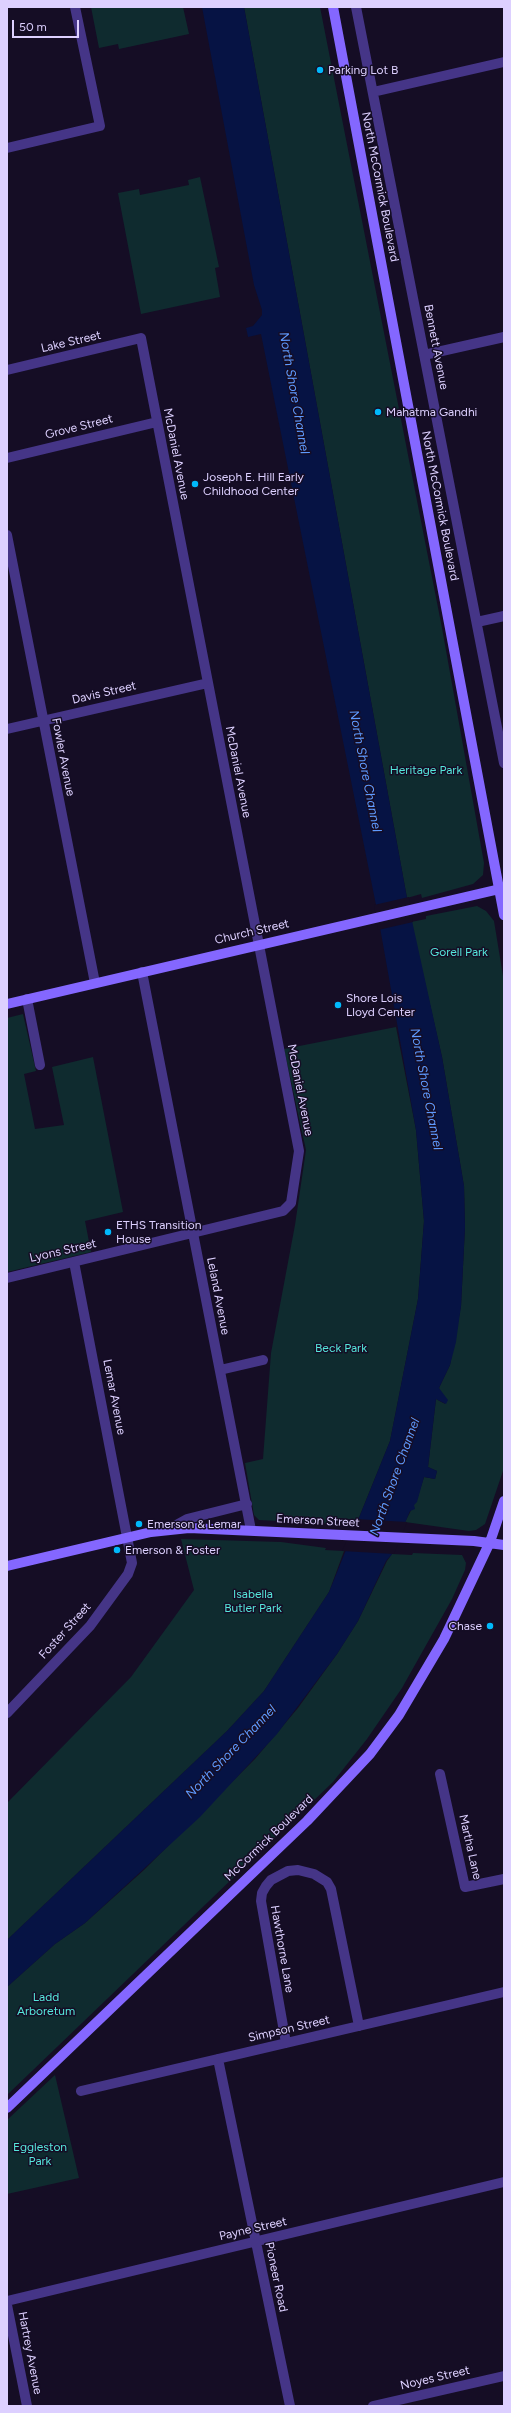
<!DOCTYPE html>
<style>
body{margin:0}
#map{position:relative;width:511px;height:2413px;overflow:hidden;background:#150d25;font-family:Figtree,sans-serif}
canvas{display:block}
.frame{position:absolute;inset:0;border:8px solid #ddd0ff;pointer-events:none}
.scale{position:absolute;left:12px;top:20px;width:67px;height:18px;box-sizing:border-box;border:2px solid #ddd0ff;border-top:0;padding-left:5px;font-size:12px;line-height:14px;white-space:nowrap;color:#ddd0ff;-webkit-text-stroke:3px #150d25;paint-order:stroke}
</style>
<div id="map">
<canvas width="511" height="2413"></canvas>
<div class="frame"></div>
<div class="scale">50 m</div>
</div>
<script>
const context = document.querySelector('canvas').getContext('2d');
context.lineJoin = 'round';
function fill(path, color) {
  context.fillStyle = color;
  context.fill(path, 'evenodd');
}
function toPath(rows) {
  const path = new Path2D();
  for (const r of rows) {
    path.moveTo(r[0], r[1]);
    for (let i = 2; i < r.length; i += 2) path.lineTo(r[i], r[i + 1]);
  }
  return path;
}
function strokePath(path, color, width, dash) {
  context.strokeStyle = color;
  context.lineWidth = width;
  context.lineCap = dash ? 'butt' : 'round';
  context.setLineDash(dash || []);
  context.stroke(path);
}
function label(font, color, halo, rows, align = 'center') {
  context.font = font + ' Figtree,sans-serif';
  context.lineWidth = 3;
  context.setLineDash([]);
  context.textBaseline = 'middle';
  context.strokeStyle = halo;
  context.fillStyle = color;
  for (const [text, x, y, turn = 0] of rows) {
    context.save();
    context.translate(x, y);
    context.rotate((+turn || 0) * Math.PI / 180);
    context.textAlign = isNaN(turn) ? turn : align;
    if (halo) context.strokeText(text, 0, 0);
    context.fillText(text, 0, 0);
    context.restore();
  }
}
fill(toPath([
 [91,7,183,7,189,34,119,49,118,44,99,48],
 [244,7,320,7,442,628,484,863,483,875,473,884,422,898,421,894,407,898],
 [200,177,219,267,215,268,220,297,141,314,118,193,139,189,140,195,189,185,188,180],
 [477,906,486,911,494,921,504,982,504,1468,485,1524,476,1530,469,1531,405,1522,417,1499,424,1477,435,1479,437,1471,428,1467,436,1399,445,1404,439,1388,450,1365,461,1306,465,1227,464,1186,442,1057,411,922,426,919,426,916],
 [23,1014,36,1071,24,1074,35,1129,64,1125,52,1067,93,1057,123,1212,85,1221,91,1252,7,1272,7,1018],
 [396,1027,416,1130,424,1221,418,1299,390,1441,358,1520,339,1518,336,1524,259,1520,254,1515,245,1463,263,1459,271,1353,295,1225,306,1150,284,1049],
 [181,1539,281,1542,326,1548,325,1550,344,1551,329,1592,264,1691,227,1731,7,1940,7,1803,131,1677,194,1590],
 [413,1553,462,1555,466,1563,465,1570,452,1599,402,1688,367,1739,333,1782,7,2095,7,1987,55,1944,85,1923,144,1870,255,1759,298,1708,337,1654,358,1621,387,1561,392,1554,412,1555],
 [55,2075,79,2178,7,2194,7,2120]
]), '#0f2b2f');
fill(toPath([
 [202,7,244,7,407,898,442,1057,464,1186,465,1227,461,1306,456,1342,450,1365,439,1388,448,1400,446,1404,436,1399,428,1467,437,1471,435,1479,424,1477,417,1502,414,1505,415,1509,410,1511,392,1554,386,1561,358,1621,337,1654,277,1734,200,1817,85,1923,55,1944,7,1987,7,1940,227,1731,264,1691,329,1592,390,1441,418,1299,424,1221,416,1130,376,905,261,334,248,337,247,332,246,328,253,326,262,315,262,310,254,285]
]), '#061344');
fill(toPath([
 [409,897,413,922,378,930,374,905],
 [356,1519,407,1522,394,1554,342,1551]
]), '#150d25');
strokePath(toPath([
 [356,7,504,763],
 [373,92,504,62],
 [7,148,100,126,75,7],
 [424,355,504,337],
 [7,370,141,338,299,1151,291,1203,283,1211,7,1278],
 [7,458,157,422],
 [7,535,95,983],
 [477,622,504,616],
 [7,729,208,683],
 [142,972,251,1530],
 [27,999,40,1065],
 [220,1370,263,1360],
 [169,1529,187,1519,247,1504],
 [7,1713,90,1626,128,1574,132,1563,74,1262],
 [440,1774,465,1887,504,1879],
 [286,2043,261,1901,262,1893,266,1886,271,1880,288,1871,298,1870,314,1874,327,1882,331,1889,359,2026],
 [218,2059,290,2406],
 [81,2091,504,1992],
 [7,2301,504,2182],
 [7,2305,27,2406],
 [373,2406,504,2376]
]), '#453587', 10);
strokePath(toPath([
 [333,7,504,915],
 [7,1004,504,888],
 [7,1566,151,1532,189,1528,474,1541,504,1545],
 [7,2108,307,1821,370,1754,399,1715,444,1639,490,1542,504,1501]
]), '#8467ff', 10);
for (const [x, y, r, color] of [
 [320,70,4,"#00b9fb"],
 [378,412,4,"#00b9fb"],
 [195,484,4,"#00b9fb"],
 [338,1005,4,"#00b9fb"],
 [108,1232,4,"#00b9fb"],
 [139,1524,4,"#00b9fb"],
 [117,1550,4,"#00b9fb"],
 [490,1626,4,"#00b9fb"]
]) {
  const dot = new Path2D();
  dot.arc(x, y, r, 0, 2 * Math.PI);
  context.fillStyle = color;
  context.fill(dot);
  strokePath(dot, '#150d25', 1.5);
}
label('12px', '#ddd0ff', '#150d25', [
 ["Parking Lot B",328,70],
 ["Mahatma Gandhi",386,412],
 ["Joseph E. Hill Early",203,477],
 ["Childhood Center",203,491],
 ["Shore Lois",346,998],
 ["Lloyd Center",346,1012],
 ["ETHS Transition",116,1225],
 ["House",116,1239],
 ["Emerson & Lemar",147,1524],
 ["Emerson & Foster",125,1550],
 ["Chase",482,1626,"right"]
], 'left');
label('12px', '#ddd0ff', '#150d25', [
 ["North McCormick Boulevard",380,187,79],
 ["Lake Street",71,342,-13],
 ["Bennett Avenue",436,347,79],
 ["Grove Street",79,427,-14],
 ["McDaniel Avenue",176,454,79],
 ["North McCormick Boulevard",440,506,79],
 ["Davis Street",104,693,-13],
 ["Fowler Avenue",63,757,79],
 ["McDaniel Avenue",238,772,79],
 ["Church Street",252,932,-13],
 ["McDaniel Avenue",300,1090,79],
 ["Lyons Street",63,1251,-13],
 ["Leland Avenue",218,1296,79],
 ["Lemar Avenue",114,1397,79],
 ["Emerson Street",318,1521,3],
 ["Foster Street",65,1631,-48],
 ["McCormick Boulevard",269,1838,-44],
 ["Martha Lane",470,1847,77],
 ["Hawthorne Lane",282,1949,80],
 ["Simpson Street",289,2029,-13],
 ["Payne Street",253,2229,-13],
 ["Pioneer Road",276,2277,78],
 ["Hartrey Avenue",30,2353,79],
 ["Noyes Street",435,2378,-13]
]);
label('12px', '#55e7db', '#150d25', [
 ["Heritage Park",426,770],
 ["Gorell Park",459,952],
 ["Beck Park",341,1348],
 ["Isabella",253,1594],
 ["Butler Park",253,1608],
 ["Ladd",46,1997],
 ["Arboretum",46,2011],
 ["Eggleston",40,2147],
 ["Park",40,2161]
]);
label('italic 13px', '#5e9aff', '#150d25', [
 ["North Shore Channel",294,393,80],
 ["North Shore Channel",365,771,79],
 ["North Shore Channel",426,1089,79],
 ["North Shore Channel",395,1477,-70],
 ["North Shore Channel",231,1752,-46]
]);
</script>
